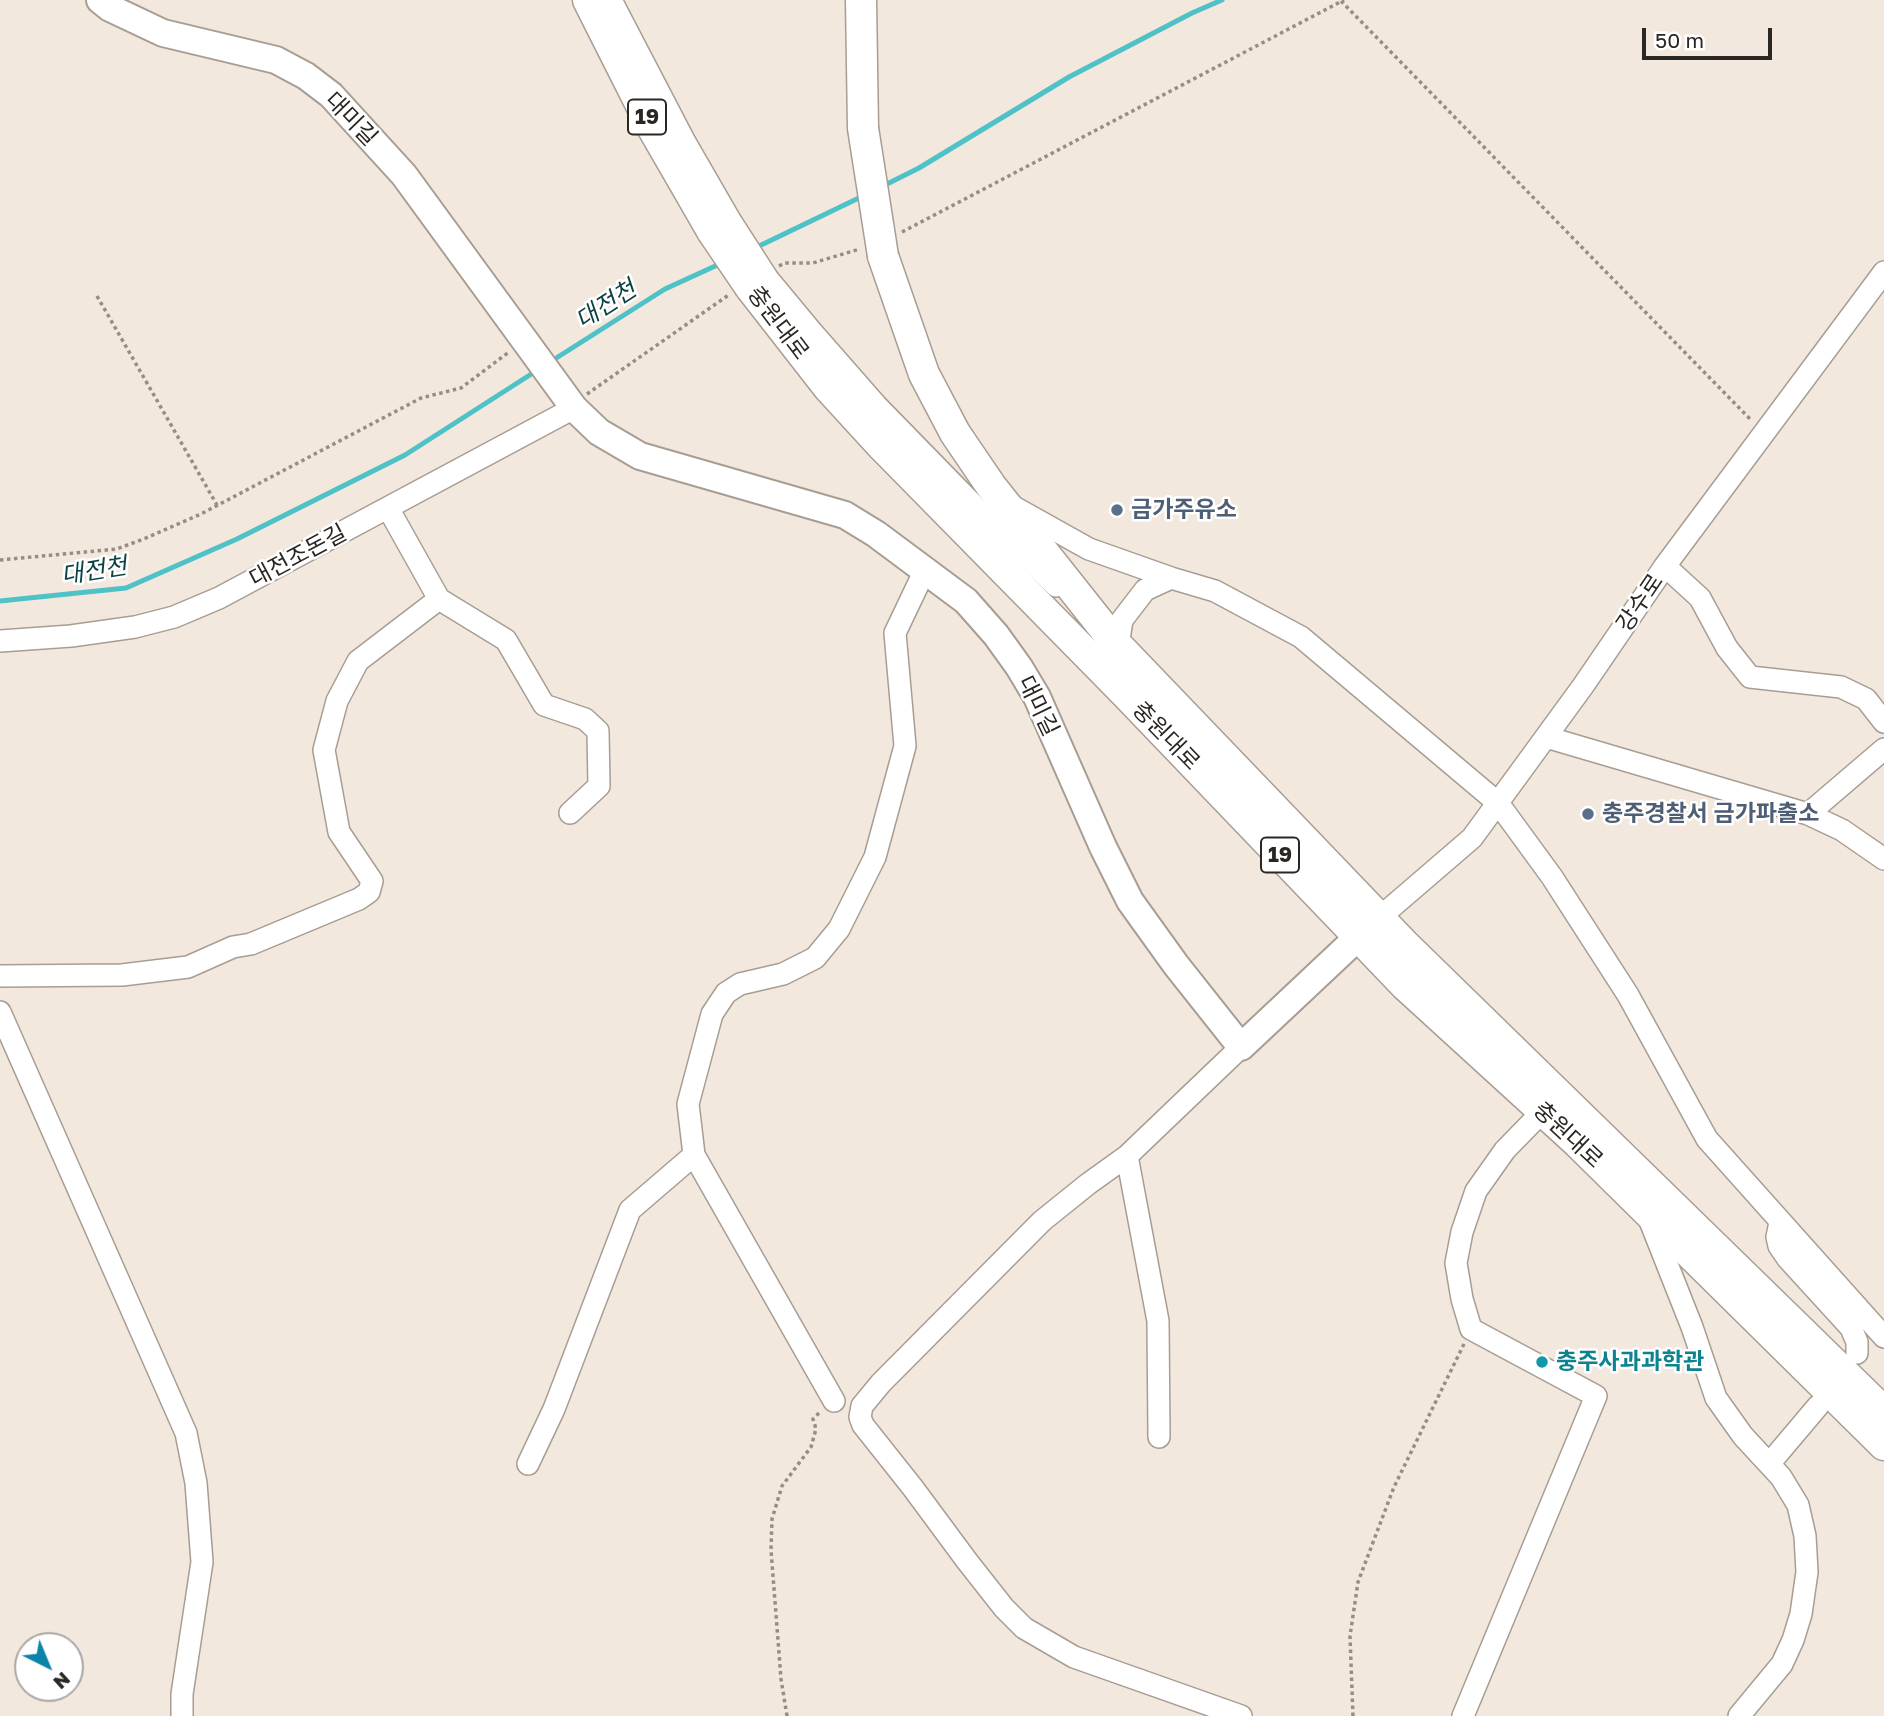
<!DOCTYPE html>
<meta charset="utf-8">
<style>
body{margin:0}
#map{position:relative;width:1884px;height:1716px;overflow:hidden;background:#f3e8dd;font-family:"Golos Text",sans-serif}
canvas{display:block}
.north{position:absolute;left:14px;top:1632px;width:70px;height:70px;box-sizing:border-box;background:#fff;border:2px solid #aaa8a7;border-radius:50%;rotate:137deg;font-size:19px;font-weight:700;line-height:28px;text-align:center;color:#2a2622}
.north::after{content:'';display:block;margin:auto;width:24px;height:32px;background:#0b84a9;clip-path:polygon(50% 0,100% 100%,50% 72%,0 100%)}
.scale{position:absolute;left:1642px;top:28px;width:130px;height:32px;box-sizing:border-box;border:4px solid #2a2622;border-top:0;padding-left:9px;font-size:21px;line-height:24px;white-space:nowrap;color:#2a2622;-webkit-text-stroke:5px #fff;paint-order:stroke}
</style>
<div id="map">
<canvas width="1884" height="1716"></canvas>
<div class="north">N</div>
<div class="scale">50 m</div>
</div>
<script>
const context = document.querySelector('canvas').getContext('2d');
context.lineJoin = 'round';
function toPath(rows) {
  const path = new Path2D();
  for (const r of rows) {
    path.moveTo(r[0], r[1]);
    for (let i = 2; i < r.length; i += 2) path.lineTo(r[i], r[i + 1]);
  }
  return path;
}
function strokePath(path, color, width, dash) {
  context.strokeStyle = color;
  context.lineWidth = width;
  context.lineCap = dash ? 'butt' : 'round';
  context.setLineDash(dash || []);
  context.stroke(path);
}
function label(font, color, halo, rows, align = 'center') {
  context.font = font + ' "Golos Text","Noto Sans KR",sans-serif';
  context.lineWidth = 5;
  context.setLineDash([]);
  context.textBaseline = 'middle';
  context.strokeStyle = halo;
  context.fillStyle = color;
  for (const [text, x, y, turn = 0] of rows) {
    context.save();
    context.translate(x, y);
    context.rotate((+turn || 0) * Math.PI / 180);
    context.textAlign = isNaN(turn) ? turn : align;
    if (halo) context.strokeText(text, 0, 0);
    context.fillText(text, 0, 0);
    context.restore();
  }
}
strokePath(toPath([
 [881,187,919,168,1069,77,1192,13,1222,0],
 [755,248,863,196],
 [550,362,665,289,724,262],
 [0,601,126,588,237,539,405,455,536,371]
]), '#4ec2c6', 5);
const minor = toPath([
 [611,0,685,142,730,220],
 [768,279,812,332,876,405,999,531,1056,586],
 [1012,506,1089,549,1171,578,1145,590,1122,620,1118,646],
 [388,508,439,599,506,640,544,705,585,719,598,731,599,786,570,813],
 [1665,566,1700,598,1727,648,1750,677,1841,687,1866,699,1884,722],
 [1171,578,1215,591,1301,637,1498,803,1552,877,1628,995,1707,1139,1884,1337],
 [0,641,71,636,135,627,174,617,219,598,574,408],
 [1546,737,1808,814,1842,830,1884,859],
 [1808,814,1884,749],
 [1379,918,1472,838,1583,686,1665,566,1884,272],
 [0,976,122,975,188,967,233,947,251,944,359,899,369,892,372,881,339,832,324,750,337,701,358,661,439,599],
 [0,1012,186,1433,196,1483,202,1562,182,1694,182,1716],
 [1127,1156,1158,1321,1159,1437],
 [1648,1216,1692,1327,1716,1398,1743,1436,1781,1477,1798,1505,1805,1536,1807,1572,1801,1614,1793,1640,1782,1664,1739,1716],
 [1780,1222,1777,1237,1779,1246,1788,1259,1851,1328,1857,1342,1857,1353],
 [834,1401,694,1155,688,1104,712,1014,726,993,740,984,783,974,815,958,839,929,875,857,905,746,895,633,925,570],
 [528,1464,554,1409,630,1210,694,1155],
 [1769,1464,1818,1406],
 [1241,1716,1074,1657,1024,1628,1004,1608,967,1561,913,1488,863,1425,860,1417,862,1406,881,1383,1042,1221,1088,1184,1127,1156,1241,1047],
 [1463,1716,1596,1396,1471,1329,1462,1299,1456,1263,1462,1232,1476,1191,1505,1150,1543,1111]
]);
const major = toPath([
 [100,0,110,8,163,33,276,60,306,76,331,95,404,175,574,408,599,432,640,456,845,515,876,534,966,601,996,635,1019,667,1037,697,1103,847,1130,901,1176,965,1241,1047,1372,924]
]);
const highway = toPath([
 [588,0,652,127,712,231],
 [861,0,863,128],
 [883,256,924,374,955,433,991,486,1118,646,1403,943,1884,1412],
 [750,287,828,387,883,447,1125,693,1406,986,1578,1143,1884,1445]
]);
strokePath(minor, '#a79d93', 24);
strokePath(major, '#a79d93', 30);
strokePath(highway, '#a79d93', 33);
strokePath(toPath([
 [1341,1,1751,420],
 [902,232,1344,0],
 [779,266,785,263,813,263,860,249],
 [97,296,217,505],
 [587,394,730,294],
 [0,560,117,549,146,538,201,514,421,398,461,388,509,352],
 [787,1716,781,1679,771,1550,772,1519,782,1486,811,1447,816,1429,813,1419,820,1412],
 [1353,1716,1350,1636,1358,1582,1394,1487,1464,1344]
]), '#958e86', 3.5, [3.5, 3.5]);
strokePath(minor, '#fff', 21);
strokePath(major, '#fff', 26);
strokePath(highway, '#fff', 30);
const minorBridge = toPath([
 [730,220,768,279]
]);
const highwayBridge = toPath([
 [863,128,883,256],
 [712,231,750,287]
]);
strokePath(minorBridge, '#a79d93', 24, []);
strokePath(highwayBridge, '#a79d93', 33, []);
strokePath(minorBridge, '#fff', 21);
strokePath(highwayBridge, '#fff', 30);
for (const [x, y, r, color] of [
 [1117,510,7,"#5c6f8a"],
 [1588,814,7,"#5c6f8a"],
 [1542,1362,7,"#0f9aa8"]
]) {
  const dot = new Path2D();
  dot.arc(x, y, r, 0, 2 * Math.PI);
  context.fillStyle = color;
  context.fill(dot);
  strokePath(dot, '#fff', 2.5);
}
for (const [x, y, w] of [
 [647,117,38],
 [1280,855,38]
]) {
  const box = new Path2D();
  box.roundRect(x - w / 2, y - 17.5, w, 35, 5);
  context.fillStyle = '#fff';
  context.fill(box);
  strokePath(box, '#2a2622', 2);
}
label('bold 21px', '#2a2622', null, [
 ["19",647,117],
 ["19",1280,855]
]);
label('23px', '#2a2622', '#fff', [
 ["대미길",351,119,46],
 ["충원대로",778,323,53],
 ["대전조돈길",298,556,-28],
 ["강수로",1640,603,-56],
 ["대미길",1038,706,64],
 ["충원대로",1166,736,46],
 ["충원대로",1568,1135,43]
]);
label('bold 23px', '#4e5e75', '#fff', [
 ["금가주유소",1131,510],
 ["충주경찰서 금가파출소",1602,814]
], 'left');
label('bold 23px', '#0d838f', '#fff', [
 ["충주사과과학관",1556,1362]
], 'left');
label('italic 24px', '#0a4143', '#fff', [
 ["대전천",606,305,-33],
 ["대전천",94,571,-9]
]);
</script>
